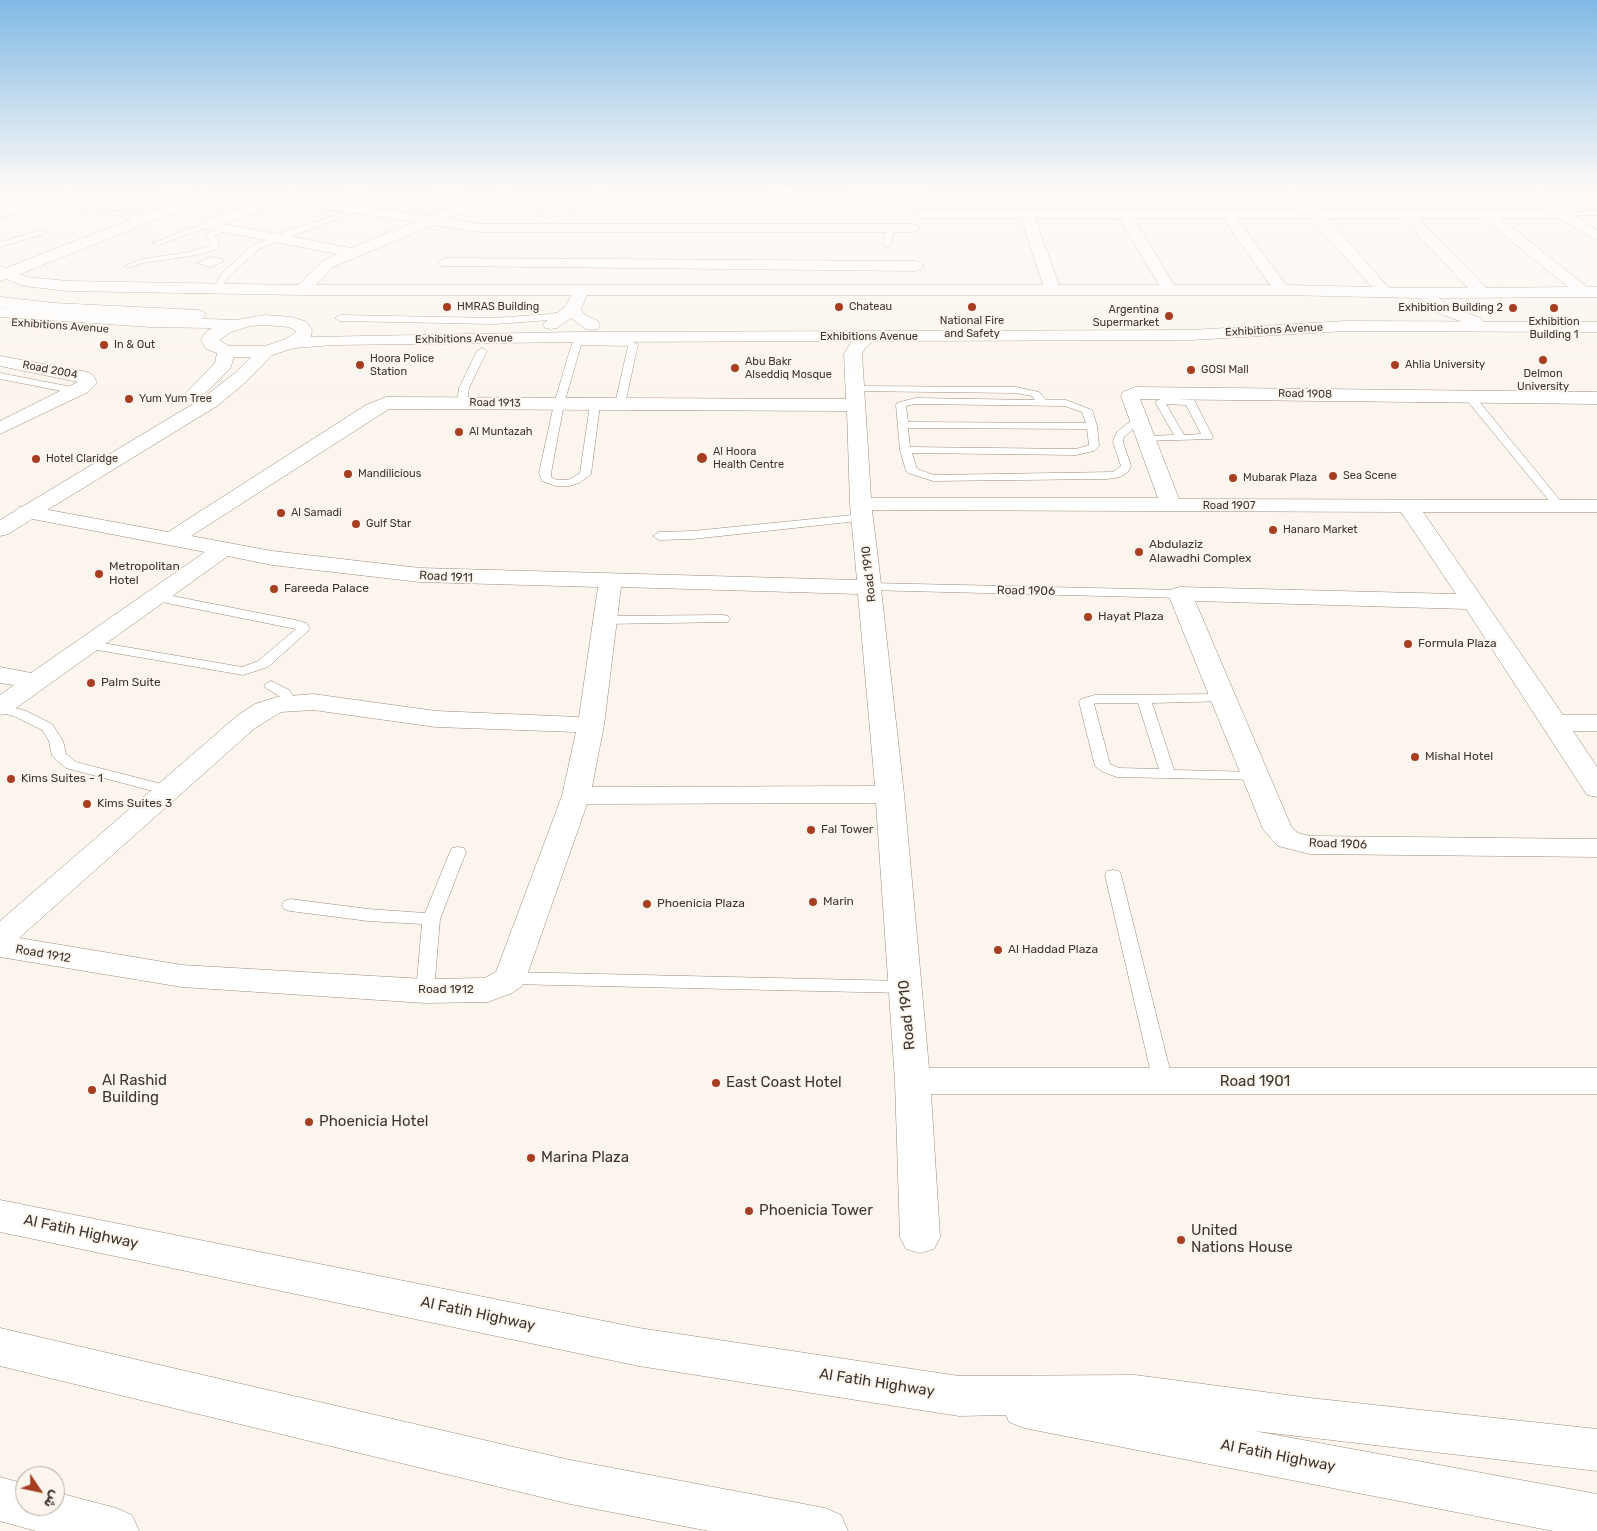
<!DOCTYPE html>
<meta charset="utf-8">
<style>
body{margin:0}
#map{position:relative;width:1597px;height:1531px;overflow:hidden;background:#fcf5ee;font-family:Rubik,"Noto Naskh Arabic",sans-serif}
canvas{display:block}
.north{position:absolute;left:15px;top:1466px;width:50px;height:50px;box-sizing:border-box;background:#fcf5ee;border:1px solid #b0a9a2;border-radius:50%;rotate:124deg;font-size:14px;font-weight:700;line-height:20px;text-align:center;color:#3e3730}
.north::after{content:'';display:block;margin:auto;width:18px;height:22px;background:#a63e22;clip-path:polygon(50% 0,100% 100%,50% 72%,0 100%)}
</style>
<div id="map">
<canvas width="1597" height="1531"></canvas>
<div class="north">ش</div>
</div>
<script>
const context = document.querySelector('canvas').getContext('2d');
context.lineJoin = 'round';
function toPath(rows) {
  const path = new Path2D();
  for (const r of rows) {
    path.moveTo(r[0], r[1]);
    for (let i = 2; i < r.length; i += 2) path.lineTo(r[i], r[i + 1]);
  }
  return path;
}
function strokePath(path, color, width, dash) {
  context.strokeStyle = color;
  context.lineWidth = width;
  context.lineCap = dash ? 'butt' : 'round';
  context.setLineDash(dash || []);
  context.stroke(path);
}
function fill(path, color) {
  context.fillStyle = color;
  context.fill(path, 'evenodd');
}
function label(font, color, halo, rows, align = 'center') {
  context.font = font + ' Rubik,sans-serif';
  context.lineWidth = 4;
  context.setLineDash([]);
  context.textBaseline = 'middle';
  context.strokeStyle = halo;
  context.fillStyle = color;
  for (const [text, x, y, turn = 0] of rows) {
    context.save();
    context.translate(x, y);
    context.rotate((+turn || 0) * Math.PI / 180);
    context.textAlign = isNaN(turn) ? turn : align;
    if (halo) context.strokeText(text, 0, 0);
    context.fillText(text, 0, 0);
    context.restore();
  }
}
const service = toPath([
 [23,188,33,188,12,199,5,197,23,188],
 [130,188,169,188,204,191,208,193,204,195,133,190,130,188],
 [1130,188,1137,188,1138,190,1134,192,1130,188],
 [1199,188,1206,188,1208,191,1201,193,1199,188],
 [53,198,146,218,150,220,146,222,56,202,53,202,53,198],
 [356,207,363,209,259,249,228,277,220,291,213,289,221,274,253,245,289,230,320,221,356,207],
 [1597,211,1597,215,1562,216,1558,214,1562,212,1597,211],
 [205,223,212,225,159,245,152,243,205,223],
 [887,226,894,228,891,245,887,247,883,245,887,226],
 [222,227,225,227,225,231,214,236,220,244,215,250,191,256,143,263,128,268,124,266,142,259,190,252,209,246,212,244,205,235,222,227],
 [41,230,45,232,44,234,0,247,0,242,41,230],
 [210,257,223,259,224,261,210,267,197,263,210,257],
 [568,310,571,311,571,315,551,320,494,324,340,321,335,318,340,315,494,318,551,314,568,310],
 [583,338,625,339,638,344,625,404,620,407,615,404,628,346,581,345,564,404,551,473,551,477,557,480,568,480,580,473,590,405,595,402,600,405,591,474,579,483,569,486,556,486,542,481,539,473,554,404,572,343,583,338],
 [482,348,487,351,469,388,467,403,466,405,458,405,457,403,459,388,477,351,482,348],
 [0,373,77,388,82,391,77,394,0,379,0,373],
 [855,386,1016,387,1039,392,1046,400,1066,400,1092,410,1097,426,1099,446,1094,451,1076,455,912,453,917,469,934,475,1113,472,1121,466,1113,442,1116,433,1134,418,1138,417,1143,420,1124,437,1123,442,1131,466,1128,472,1120,477,1107,479,933,481,908,473,906,471,900,450,896,405,897,403,915,398,1035,400,1032,396,1016,393,851,391,851,387,855,386],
 [915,404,1065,406,1082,412,1086,423,908,422,906,406,915,404],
 [908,428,1087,429,1089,445,1076,449,910,447,908,428],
 [1469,393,1473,394,1563,504,1565,506,1563,508,1555,508,1465,398,1465,394,1469,393],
 [1162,398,1194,400,1213,437,1212,439,1142,441,1141,439,1146,436,1174,435,1155,402,1162,398],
 [1166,404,1186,405,1201,434,1184,435,1166,404],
 [863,514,867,516,869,518,867,520,693,539,659,540,653,536,659,532,693,531,863,514],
 [871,583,1180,590,1186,594,1180,598,867,590,865,587,871,583],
 [157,593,295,620,306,623,310,629,268,667,243,675,86,648,84,645,86,642,91,641,242,667,258,661,296,629,152,600,151,597,157,593],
 [723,615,728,616,730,619,728,622,605,624,598,620,605,616,723,615],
 [271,681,289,690,297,702,295,705,285,705,279,696,266,688,264,685,271,681],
 [1224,694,1229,695,1231,698,1229,701,1152,703,1174,770,1256,772,1261,774,1264,777,1261,780,1117,777,1103,772,1095,766,1079,702,1081,699,1095,695,1224,694],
 [1096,703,1138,703,1159,769,1119,768,1110,764,1094,704,1096,703],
 [0,704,26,711,52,724,63,741,66,754,76,762,173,787,176,790,173,793,168,795,66,768,52,756,49,741,42,730,16,717,0,712,0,704],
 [458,847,464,848,466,852,440,919,434,991,431,995,425,997,419,995,416,991,422,924,368,921,290,911,284,909,282,905,284,901,290,899,368,909,425,913,450,852,452,848,458,847],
 [1113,870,1119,871,1121,875,1173,1082,1170,1087,1163,1089,1156,1087,1153,1082,1105,875,1107,871,1113,870],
 [510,972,904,981,910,983,913,987,910,991,904,993,510,984,504,982,501,978,504,974,510,972]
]);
const minor = toPath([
 [67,188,84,188,61,203,44,205,0,218,0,210,38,198,53,196,67,188],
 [202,188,218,188,198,203,20,274,27,277,67,281,298,285,323,261,337,254,208,229,203,228,201,225,203,222,291,188,301,188,303,191,295,196,320,200,350,188,369,188,368,191,338,203,430,216,473,199,428,192,422,188,458,188,487,193,498,188,516,188,504,195,563,204,583,195,584,191,598,188,616,188,609,193,645,200,652,204,645,208,596,199,548,219,541,215,548,210,490,201,448,219,480,224,912,224,917,225,919,228,917,231,912,232,480,232,433,225,333,267,316,285,1043,285,1021,218,920,218,913,214,920,210,1301,210,1279,188,1293,188,1318,210,1549,210,1527,188,1541,188,1567,211,1597,230,1597,240,1559,218,1500,218,1587,287,1597,287,1597,297,1439,298,1448,306,1481,318,1483,322,1481,326,1475,327,1436,312,1420,298,1281,295,587,295,581,309,584,314,598,321,600,325,598,329,592,330,586,329,571,318,557,328,551,329,545,328,543,324,566,306,571,295,302,295,67,291,24,286,6,279,0,281,0,266,6,268,188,197,202,188],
 [280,202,415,222,351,248,224,224,280,202],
 [1035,218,1119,218,1159,285,1059,285,1035,218],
 [1134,218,1223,218,1270,285,1174,285,1134,218],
 [1237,218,1310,218,1372,287,1286,285,1237,218],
 [1327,218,1402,218,1468,288,1389,288,1327,218],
 [1418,218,1483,218,1568,287,1486,288,1418,218],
 [928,189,935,193,933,196,714,200,707,196,714,192,928,189],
 [446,258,916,261,921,263,924,266,921,269,916,271,441,266,438,263,441,260,446,258],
 [0,297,54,303,198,310,204,312,206,315,204,318,198,320,54,313,0,307,0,297],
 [870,332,876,333,878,337,865,348,862,354,871,498,1158,498,1121,396,1123,392,1135,387,1597,392,1597,404,1140,399,1179,499,1597,500,1597,512,1423,512,1563,715,1597,715,1597,731,1573,731,1597,767,1597,797,1587,795,1466,609,1195,601,1291,826,1298,833,1310,836,1597,839,1597,857,1310,854,1278,846,1263,829,1168,594,1172,589,1180,587,1456,594,1401,512,872,510,881,584,883,587,881,589,904,794,929,1068,1597,1068,1597,1094,931,1094,940,1237,934,1249,920,1253,906,1249,900,1237,895,1081,876,803,587,804,526,978,522,986,512,993,488,1002,425,1003,182,987,0,957,0,921,237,716,255,704,277,697,313,694,436,711,579,717,598,587,420,582,272,565,228,556,9,713,0,715,0,695,14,685,0,683,0,667,31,673,205,552,27,518,19,517,16,512,19,507,27,506,168,532,366,405,386,397,846,399,844,354,852,341,870,332],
 [389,409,847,411,850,504,857,580,420,568,272,551,191,536,389,409],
 [621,587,858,594,875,786,592,787,604,725,621,587],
 [313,710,436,727,576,732,562,796,496,972,485,978,425,979,182,965,19,938,255,728,281,712,313,710],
 [0,356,87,372,93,375,97,383,88,392,0,434,0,421,78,382,0,366,0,356]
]);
const tertiary = toPath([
 [0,1477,25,1484,25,1506,55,1506,55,1492,116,1508,132,1515,139,1531,36,1531,0,1521,0,1477]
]);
const secondary = toPath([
 [0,307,151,317,236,320,265,315,292,317,307,322,312,330,311,337,577,332,1191,330,1346,321,1597,322,1597,332,1346,331,1191,340,577,342,334,345,294,348,272,355,247,381,217,406,8,534,0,536,0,520,203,398,235,373,251,357,234,357,230,369,200,398,194,400,188,398,185,394,215,363,217,353,206,349,201,340,206,332,212,328,151,327,0,317,0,307],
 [265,325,289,327,295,330,296,332,286,339,265,346,229,346,219,340,231,332,250,326,265,325]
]);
const primary = toPath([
 [0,1200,639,1328,959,1376,1135,1375,1310,1398,1597,1429,1597,1471,1254,1431,1597,1494,1597,1531,1553,1531,1024,1428,1009,1422,1006,1415,959,1416,639,1366,0,1232,0,1200],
 [0,1328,570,1460,825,1508,841,1515,848,1531,709,1531,570,1504,0,1366,0,1328]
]);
strokePath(service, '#9c8b7a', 1);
strokePath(minor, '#9c8b7a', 1);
strokePath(tertiary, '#9c8b7a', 1);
strokePath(secondary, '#9c8b7a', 1);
strokePath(primary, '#9c8b7a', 1);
fill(service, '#fff');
fill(minor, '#fff');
fill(tertiary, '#fff');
fill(secondary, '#fff');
fill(primary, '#fff');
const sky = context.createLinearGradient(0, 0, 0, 403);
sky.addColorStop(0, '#80b9e4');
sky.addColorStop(0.47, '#fefaf7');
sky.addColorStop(1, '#fefaf700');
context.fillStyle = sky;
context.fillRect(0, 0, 1597, 403);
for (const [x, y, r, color] of [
 [447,307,5,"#a63e22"],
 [839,307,5,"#a63e22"],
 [972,307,5,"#a63e22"],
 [1513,308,5,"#a63e22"],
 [1554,308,5,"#a63e22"],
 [1169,316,5,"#a63e22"],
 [104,345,5,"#a63e22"],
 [1543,360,5,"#a63e22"],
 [360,365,5,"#a63e22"],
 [1395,365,5,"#a63e22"],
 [735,368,5,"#a63e22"],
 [1191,370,5,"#a63e22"],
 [129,399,5,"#a63e22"],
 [459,432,5,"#a63e22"],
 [702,458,6,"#a63e22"],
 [36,459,5,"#a63e22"],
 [348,474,5,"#a63e22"],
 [1333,476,5,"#a63e22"],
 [1233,478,5,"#a63e22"],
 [281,513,5,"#a63e22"],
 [356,524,5,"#a63e22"],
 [1273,530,5,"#a63e22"],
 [1139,552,5,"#a63e22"],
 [99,574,5,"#a63e22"],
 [274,589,5,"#a63e22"],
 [1088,617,5,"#a63e22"],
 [1408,644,5,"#a63e22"],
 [91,683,5,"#a63e22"],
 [1415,757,5,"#a63e22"],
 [11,779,5,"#a63e22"],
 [87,804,5,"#a63e22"],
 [811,830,5,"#a63e22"],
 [813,902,5,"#a63e22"],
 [647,904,5,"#a63e22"],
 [998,950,5,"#a63e22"],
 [716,1083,5,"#a63e22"],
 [92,1090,5,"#a63e22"],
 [309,1122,5,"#a63e22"],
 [531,1158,5,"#a63e22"],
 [749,1211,5,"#a63e22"],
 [1181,1240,5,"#a63e22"]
]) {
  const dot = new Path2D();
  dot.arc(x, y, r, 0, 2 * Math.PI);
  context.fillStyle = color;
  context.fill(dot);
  strokePath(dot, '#fcf5ee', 2);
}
label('11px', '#3e3730', '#fcf5ee', [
 ["HMRAS Building",457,307],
 ["Chateau",849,307],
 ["Exhibition Building 2",1503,308,"right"],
 ["Argentina",1159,310,"right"],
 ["Supermarket",1159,323,"right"],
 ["National Fire",972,321,"center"],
 ["and Safety",972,334,"center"],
 ["Exhibition",1554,322,"center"],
 ["Building 1",1554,335,"center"],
 ["In & Out",114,345],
 ["Hoora Police",370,359],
 ["Station",370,372],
 ["Abu Bakr",745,362],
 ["Alseddiq Mosque",745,375],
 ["Ahlia University",1405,365],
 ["GOSI Mall",1201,370],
 ["Delmon",1543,374,"center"],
 ["University",1543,387,"center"],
 ["Yum Yum Tree",139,399],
 ["Al Muntazah",469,432],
 ["Al Hoora",713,452],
 ["Health Centre",713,465],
 ["Hotel Claridge",46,459],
 ["Mandilicious",358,474],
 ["Sea Scene",1343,476],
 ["Mubarak Plaza",1243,478],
 ["Al Samadi",291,513],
 ["Gulf Star",366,524],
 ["Hanaro Market",1283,530]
], 'left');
label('11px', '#3e3730', '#fcf5ee', [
 ["Exhibitions Avenue",60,326,4],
 ["Exhibitions Avenue",1274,330,-3],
 ["Exhibitions Avenue",869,337],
 ["Exhibitions Avenue",464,339,-1],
 ["Road 2004",50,370,11],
 ["Road 1908",1305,394,1],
 ["Road 1913",495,403,1],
 ["Road 1907",1229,506]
]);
label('12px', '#3e3730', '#fcf5ee', [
 ["Abdulaziz",1149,545],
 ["Alawadhi Complex",1149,559],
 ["Metropolitan",109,567],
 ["Hotel",109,581],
 ["Fareeda Palace",284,589],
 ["Hayat Plaza",1098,617],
 ["Formula Plaza",1418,644],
 ["Palm Suite",101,683],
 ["Mishal Hotel",1425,757],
 ["Kims Suites - 1",21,779],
 ["Kims Suites 3",97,804],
 ["Fal Tower",821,830],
 ["Marin",823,902],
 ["Phoenicia Plaza",657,904],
 ["Al Haddad Plaza",1008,950]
], 'left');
label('12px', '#3e3730', '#fcf5ee', [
 ["Road 1910",869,574,-96],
 ["Road 1911",446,577,3],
 ["Road 1906",1026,591,1],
 ["Road 1906",1338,844,2],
 ["Road 1912",43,954,10],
 ["Road 1912",446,990]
]);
label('15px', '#3e3730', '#fcf5ee', [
 ["Road 1910",907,1015,-95],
 ["Road 1901",1255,1082],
 ["Al Fatih Highway",81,1232,12],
 ["Al Fatih Highway",478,1314,12],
 ["Al Fatih Highway",877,1383,9],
 ["Al Fatih Highway",1278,1456,11]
]);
label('15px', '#3e3730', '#fcf5ee', [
 ["Al Rashid",102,1081],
 ["Building",102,1098],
 ["East Coast Hotel",726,1083],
 ["Phoenicia Hotel",319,1122],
 ["Marina Plaza",541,1158],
 ["Phoenicia Tower",759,1211],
 ["United",1191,1231],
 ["Nations House",1191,1248]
], 'left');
</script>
